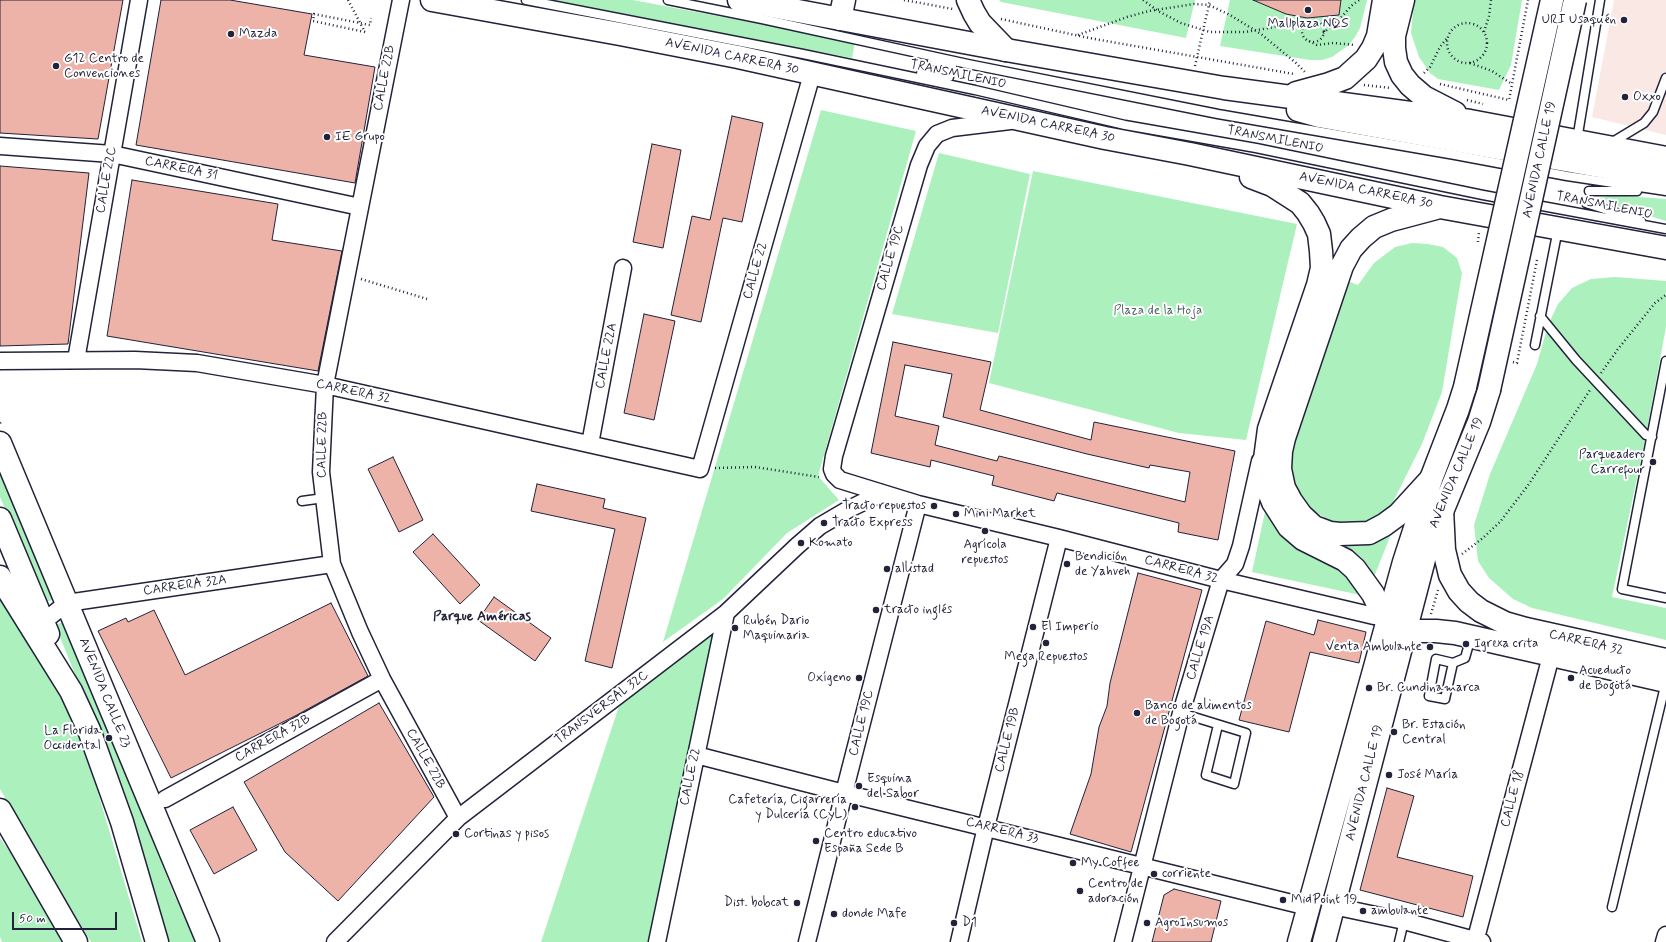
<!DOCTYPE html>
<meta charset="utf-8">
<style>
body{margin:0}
#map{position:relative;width:1666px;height:942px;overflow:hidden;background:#fff;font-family:Mynerve,sans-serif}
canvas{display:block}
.scale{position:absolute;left:12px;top:912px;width:105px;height:18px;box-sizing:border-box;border:2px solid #22223b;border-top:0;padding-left:5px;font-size:12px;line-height:14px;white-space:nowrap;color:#22223b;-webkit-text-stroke:3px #fff;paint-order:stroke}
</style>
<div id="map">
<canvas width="1666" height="942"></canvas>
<div class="scale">50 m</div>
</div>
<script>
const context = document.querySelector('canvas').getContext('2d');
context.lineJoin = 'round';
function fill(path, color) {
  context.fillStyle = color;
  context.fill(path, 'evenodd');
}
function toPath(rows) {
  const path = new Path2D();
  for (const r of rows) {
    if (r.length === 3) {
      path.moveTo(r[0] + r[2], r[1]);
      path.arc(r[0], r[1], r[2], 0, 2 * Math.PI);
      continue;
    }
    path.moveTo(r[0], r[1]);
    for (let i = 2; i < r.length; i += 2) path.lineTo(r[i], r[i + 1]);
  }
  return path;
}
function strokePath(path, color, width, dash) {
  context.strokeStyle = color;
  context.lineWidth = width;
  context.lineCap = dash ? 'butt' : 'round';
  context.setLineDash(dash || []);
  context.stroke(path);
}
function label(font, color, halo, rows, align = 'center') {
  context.font = font + ' Mynerve,sans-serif';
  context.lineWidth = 4;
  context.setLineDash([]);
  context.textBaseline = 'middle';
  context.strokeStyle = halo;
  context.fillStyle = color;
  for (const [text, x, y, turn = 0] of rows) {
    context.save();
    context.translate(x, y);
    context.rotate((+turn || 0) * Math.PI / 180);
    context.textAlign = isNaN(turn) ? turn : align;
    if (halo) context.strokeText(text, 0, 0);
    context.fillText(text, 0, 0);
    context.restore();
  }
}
fill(toPath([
 [1614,0,1666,0,1666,135,1592,117]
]), '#fae8e5');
fill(toPath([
 [547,0,633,0,855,42,852,58],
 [999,0,1195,0,1186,38,1001,2],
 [1230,0,1268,0,1267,6,1286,14,1307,18,1339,15,1341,0,1367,0,1360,28,1355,37,1349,45,1332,57,1322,60,1310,60,1220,46],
 [1414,0,1522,0,1511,65,1499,90,1438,79,1430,73,1419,57,1411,33],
 [821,110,916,131,818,476,839,500,787,533,723,599,663,642],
 [939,153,1030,174,998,333,892,314],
 [1033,171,1297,224,1246,440,1179,433,989,383],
 [1614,195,1666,199,1666,221,1607,203,1599,198],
 [1412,243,1428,244,1443,247,1457,258,1462,273,1442,392,1422,444,1392,504,1381,514,1366,522,1352,524,1335,524,1311,509,1298,495,1290,476,1289,455,1345,280,1358,285,1374,263,1395,247],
 [1615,277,1666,281,1666,327,1646,435,1612,597,1666,608,1666,640,1532,608,1513,599,1489,578,1478,561,1474,525,1490,474,1537,364,1548,325,1558,304,1572,288,1591,279],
 [0,464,56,598,45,603,0,497],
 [1265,512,1277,531,1287,540,1346,574,1365,596,1252,572],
 [1393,529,1374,577,1368,565,1360,556,1351,550,1329,539],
 [0,595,62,700,87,755,142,942,91,942,56,886,0,789],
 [65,621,173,892,196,942,169,942,121,787,55,625],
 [714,633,648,942,541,942,619,706],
 [0,838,15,859,63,942,2,942,0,937]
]), '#acf1bd');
const building = toPath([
 [0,0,123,0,98,139,0,133,0,0],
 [161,0,230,0,312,14,304,55,375,67,355,183,136,145,161,0],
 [1253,0,1341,0,1339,15,1307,18,1286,14,1253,0],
 [732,116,763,123,742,222,723,218,701,322,671,315,692,216,710,220,732,116],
 [652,144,681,150,663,248,633,242,652,144],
 [0,166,89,173,68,344,0,346,0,166],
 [132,180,278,204,272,240,342,251,318,371,107,336,132,180],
 [644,314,675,321,654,420,624,413,644,314],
 [893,342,991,362,980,410,1091,440,1094,422,1235,451,1218,540,1178,532,1179,523,1057,493,1054,501,992,485,994,476,931,460,930,467,871,453,893,342],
 [905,365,952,374,943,417,1087,454,1149,468,1150,465,1190,472,1185,502,999,456,997,461,935,445,939,426,895,416,905,365],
 [393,457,423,520,399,532,368,469,393,457],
 [537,484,605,499,603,508,646,518,612,668,585,661,615,529,531,511,537,484],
 [433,534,480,585,460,604,413,552,433,534],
 [1138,573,1202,590,1131,852,1070,834,1091,774,1099,727,1107,706,1110,683,1138,573],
 [494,597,551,638,535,661,478,620,494,597],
 [331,603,368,676,295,716,171,778,98,631,126,618,128,622,154,610,185,675,331,603],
 [1318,620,1366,632,1359,663,1310,652,1289,732,1239,720,1266,621,1314,635,1318,620],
 [379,703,434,797,338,901,285,852,244,782,379,703],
 [1387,788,1414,796,1397,857,1473,876,1463,917,1360,890,1387,788],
 [233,807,257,850,214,874,190,830,233,807],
 [1174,889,1221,901,1211,942,1152,942,1164,895,1174,889]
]);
fill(building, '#edb3a8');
strokePath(building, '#22223b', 1);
const lane = toPath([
 [526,0,803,54,975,90,1125,125,1256,148,1483,195,1666,229],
 [668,0,762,19,968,64,1218,114,1455,155,1567,176,1666,191],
 [932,61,952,67],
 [921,74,949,77],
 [1577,140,1600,0],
 [1611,143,1644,123,1653,112,1666,78],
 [1589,191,1637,191],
 [1586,203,1641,221],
 [1540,316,1576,360,1646,435,1652,437],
 [1535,345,1558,229],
 [1666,361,1622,589,1666,598],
 [302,501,324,498],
 [1453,663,1436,659,1429,696,1445,699,1453,663,1465,658,1471,637],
 [1181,713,1246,733,1234,784,1206,775,1218,725],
 [1612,907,1666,682],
 [1399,942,1404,921]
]);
const street = toPath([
 [401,0,325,385,321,472,332,564,360,632,382,679,458,818],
 [1010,121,952,128,937,134,927,146,919,165,834,456,832,469,834,474,840,480,918,504,1059,538,1221,580,1374,616],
 [0,146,112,154,360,207],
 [76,360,139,0],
 [0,361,135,360,197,363,325,385,700,469,812,74],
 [590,444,623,268],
 [43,622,67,603,332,564],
 [696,755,844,793,1308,907],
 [165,799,382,679],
 [1333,906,1404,921,1482,942],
 [335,942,458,818,726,613,797,546,820,526,849,509,882,493],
 [657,942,726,613],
 [807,942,844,793,918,504],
 [959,942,986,827,1059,538],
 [1123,942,1181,713,1221,580,1235,564,1241,546,1260,461],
 [1475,942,1551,656],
 [1664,942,1666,935]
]);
const secondary = toPath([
 [968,0,974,13,980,23,1006,50],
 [840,19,844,0],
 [1442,509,1444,550,1450,575,1459,591,1469,602,1481,611,1505,623,1526,629,1666,660],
 [1400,646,1410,636,1419,631,1436,631,1455,633,1666,681]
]);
const primary = toPath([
 [1299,942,1404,562,1431,479,1458,409,1465,387],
 [1324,942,1427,548,1479,422,1489,390]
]);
const highway = toPath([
 [432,0,620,34,738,57,1105,138,1190,154,1440,207,1666,248],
 [739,0,1006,50,1224,88,1470,121,1666,158],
 [1403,0,1394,36,1394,48,1396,62,1402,75,1410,85,1424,97,1455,113],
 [1296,93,1329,84,1345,78,1366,59,1373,48,1378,36,1384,0],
 [1298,110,1319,116,1666,178],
 [1251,177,1272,185,1300,203,1308,213,1314,223,1319,234,1321,251,1322,268,1318,285,1269,429,1265,459,1265,476,1267,487,1273,502,1289,527,1303,539,1345,560,1355,569,1373,594,1387,623],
 [0,443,208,942],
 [1431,479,1399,514,1384,525,1369,533,1340,534,1330,533,1314,527,1301,515,1291,501,1284,488,1280,469,1281,451,1284,438,1342,266,1351,249,1361,238,1374,227,1391,220,1436,208],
 [0,519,48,634],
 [0,577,71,691,89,730,122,822,157,942],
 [0,810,76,942]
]);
strokePath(lane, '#22223b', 11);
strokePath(street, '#22223b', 19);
strokePath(secondary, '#22223b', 25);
strokePath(primary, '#22223b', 25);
strokePath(highway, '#22223b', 25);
strokePath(toPath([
 [904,0,953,9],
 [1143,0,1158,11,1181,23,1210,32,1245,32,1287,25,1303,26],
 [1001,19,1089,38,1294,74],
 [1313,31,11],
 [1467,43,20],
 [365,32,313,21,314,14,370,25,371,18],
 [1484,32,1489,16,1491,0],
 [1323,33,1339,20,1351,6,1359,0],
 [1078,35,1127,17,1149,11,1194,4,1209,5,1230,15,1261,34,1296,63,1306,73],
 [1309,41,1317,45,1333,43,1355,45],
 [1470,63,1492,71,1512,84],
 [1195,66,1210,0],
 [1424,73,1430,67,1440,47,1447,38],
 [1440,84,1509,100,1528,0],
 [1364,85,1391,88],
 [1467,100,1483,104],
 [1478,242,1479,232],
 [361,279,427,299],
 [1513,362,1517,363,1537,260],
 [1601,373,1618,349,1655,303,1666,295],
 [0,423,2,421],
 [715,468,755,467,819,477],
 [1462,554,1483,538,1500,522,1529,484,1590,390],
 [1431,614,1438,590]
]), '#22223b', 2.5, [1, 3]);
strokePath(lane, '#fff', 8);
strokePath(street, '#fff', 16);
strokePath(secondary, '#fff', 22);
strokePath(primary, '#fff', 22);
strokePath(highway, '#fff', 22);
const primaryBridge = toPath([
 [1465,387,1552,0],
 [1489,390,1575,0]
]);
strokePath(primaryBridge, '#22223b', 25, []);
strokePath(toPath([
 [348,0,365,32]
]), '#22223b', 2.5, [1, 3]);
strokePath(primaryBridge, '#fff', 22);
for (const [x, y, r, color] of [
 [1308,10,4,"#22223b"],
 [1624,20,4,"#22223b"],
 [231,34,4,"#22223b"],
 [56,66,4,"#22223b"],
 [1625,97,4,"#22223b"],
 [327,137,4,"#22223b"],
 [1653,462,4,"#22223b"],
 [934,506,4,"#22223b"],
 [956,514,4,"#22223b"],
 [824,523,4,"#22223b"],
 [985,531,4,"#22223b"],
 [801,543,4,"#22223b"],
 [1067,564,4,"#22223b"],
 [887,569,4,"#22223b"],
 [876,610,4,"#22223b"],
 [1033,627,4,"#22223b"],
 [735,628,4,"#22223b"],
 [1046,643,4,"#22223b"],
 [1466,644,4,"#22223b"],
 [1430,647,4,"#22223b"],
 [859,678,4,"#22223b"],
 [1571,678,4,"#22223b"],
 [1369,688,4,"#22223b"],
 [1137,713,4,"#22223b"],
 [1394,732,4,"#22223b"],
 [109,738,4,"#22223b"],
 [1389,775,4,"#22223b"],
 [859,786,4,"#22223b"],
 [855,807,4,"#22223b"],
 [456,834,4,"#22223b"],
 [816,841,4,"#22223b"],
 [1073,863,4,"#22223b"],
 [1154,874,4,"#22223b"],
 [1080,891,4,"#22223b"],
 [1283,900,4,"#22223b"],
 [797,903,4,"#22223b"],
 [1363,911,4,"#22223b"],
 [834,914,4,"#22223b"],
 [954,923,4,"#22223b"],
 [1147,923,4,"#22223b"]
]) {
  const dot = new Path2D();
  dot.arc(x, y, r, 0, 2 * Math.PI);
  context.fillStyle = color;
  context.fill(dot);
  strokePath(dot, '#fff', 1.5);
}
label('13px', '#22223b', '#fff', [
 ["URI Usaquén",1616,20,"right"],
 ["Mallplaza NQS",1308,24,"center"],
 ["Mazda",239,34],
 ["G12 Centro de",64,59],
 ["Convenciones",64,74],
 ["Oxxo",1633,97],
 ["IE Grupo",335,137],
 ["Parqueadero",1645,455,"right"],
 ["Carrefour",1645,470,"right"],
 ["Tracto repuestos",926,506,"right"],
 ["Mini Market",964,514],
 ["Tracto Express",832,523],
 ["Komato",809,543],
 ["Agrícola",985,545,"center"],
 ["repuestos",985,560,"center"],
 ["Bendición",1075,557],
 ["de Yahveh",1075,572],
 ["allistad",895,569],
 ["tracto inglés",884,610],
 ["Rubén Dario",743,621],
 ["Maquinaria",743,636],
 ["El Imperio",1041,627],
 ["Igrexa crita",1474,644],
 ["Venta Ambulante",1422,647,"right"],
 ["Mega Repuestos",1046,657,"center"],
 ["Acueducto",1579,671],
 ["de Bogotá",1579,686],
 ["Oxígeno",851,678,"right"],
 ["Br. Cundinamarca",1377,688],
 ["Banco de alimentos",1145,706],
 ["de Bogotá",1145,721],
 ["Br. Estación",1402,725],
 ["Central",1402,740],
 ["La Florida",101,731,"right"],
 ["Occidental",101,746,"right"],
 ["José María",1397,775],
 ["Esquina",867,779],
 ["del Sabor",867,794],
 ["Cafetería, Cigarrería",847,800,"right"],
 ["y Dulcería (CyL)",847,815,"right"],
 ["Cortinas y pisos",464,834],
 ["Centro educativo",824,834],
 ["España Sede B",824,849],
 ["My Coffee",1081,863],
 ["corriente",1162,874],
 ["Centro de",1088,884],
 ["adoración",1088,899],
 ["MidPoint 19",1291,900],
 ["Dist. bobcat",789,903,"right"],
 ["ambulante",1371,911],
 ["donde Mafe",842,914],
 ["D1",962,923],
 ["AgroInsumos",1155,923]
], 'left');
label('13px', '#22223b', '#fff', [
 ["AVENIDA CARRERA 30",732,57,12],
 ["TRANSMILENIO",958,75,12],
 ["CALLE 22B",385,78,-79],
 ["AVENIDA CARRERA 30",1048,125,12],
 ["TRANSMILENIO",1275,140,11],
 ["AVENIDA CALLE 19",1540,160,-78],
 ["CARRERA 31",181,169,12],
 ["CALLE 22C",107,180,-80],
 ["AVENIDA CARRERA 30",1366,191,12],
 ["TRANSMILENIO",1604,206,11],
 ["CALLE 19C",891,258,-74],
 ["CALLE 22",756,271,-74],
 ["CALLE 22A",607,356,-79],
 ["CARRERA 32",353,392,12],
 ["CALLE 22B",323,445,-89],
 ["AVENIDA CALLE 19",1457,473,-67],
 ["CARRERA 32",1181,570,15],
 ["CARRERA 32A",185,586,-8],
 ["CARRERA 32",1586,643,13],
 ["CALLE 19A",1201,648,-73],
 ["AVENIDA CALLE 23",104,693,68],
 ["TRANSVERSAL 32C",602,708,-37],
 ["CALLE 19C",862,723,-76],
 ["CARRERA 32B",273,739,-29],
 ["CALLE 19B",1008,740,-76],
 ["CALLE 22B",425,759,61],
 ["CALLE 22",691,777,-78],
 ["AVENIDA CALLE 19",1365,783,-76],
 ["CALLE 18",1513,799,-75],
 ["CARRERA 33",1002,831,14]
]);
label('13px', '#4b6062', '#fff', [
 ["Plaza de la Hoja",1158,311]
]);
label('bold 14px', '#22223b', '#fff', [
 ["Parque Américas",482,617]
]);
</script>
